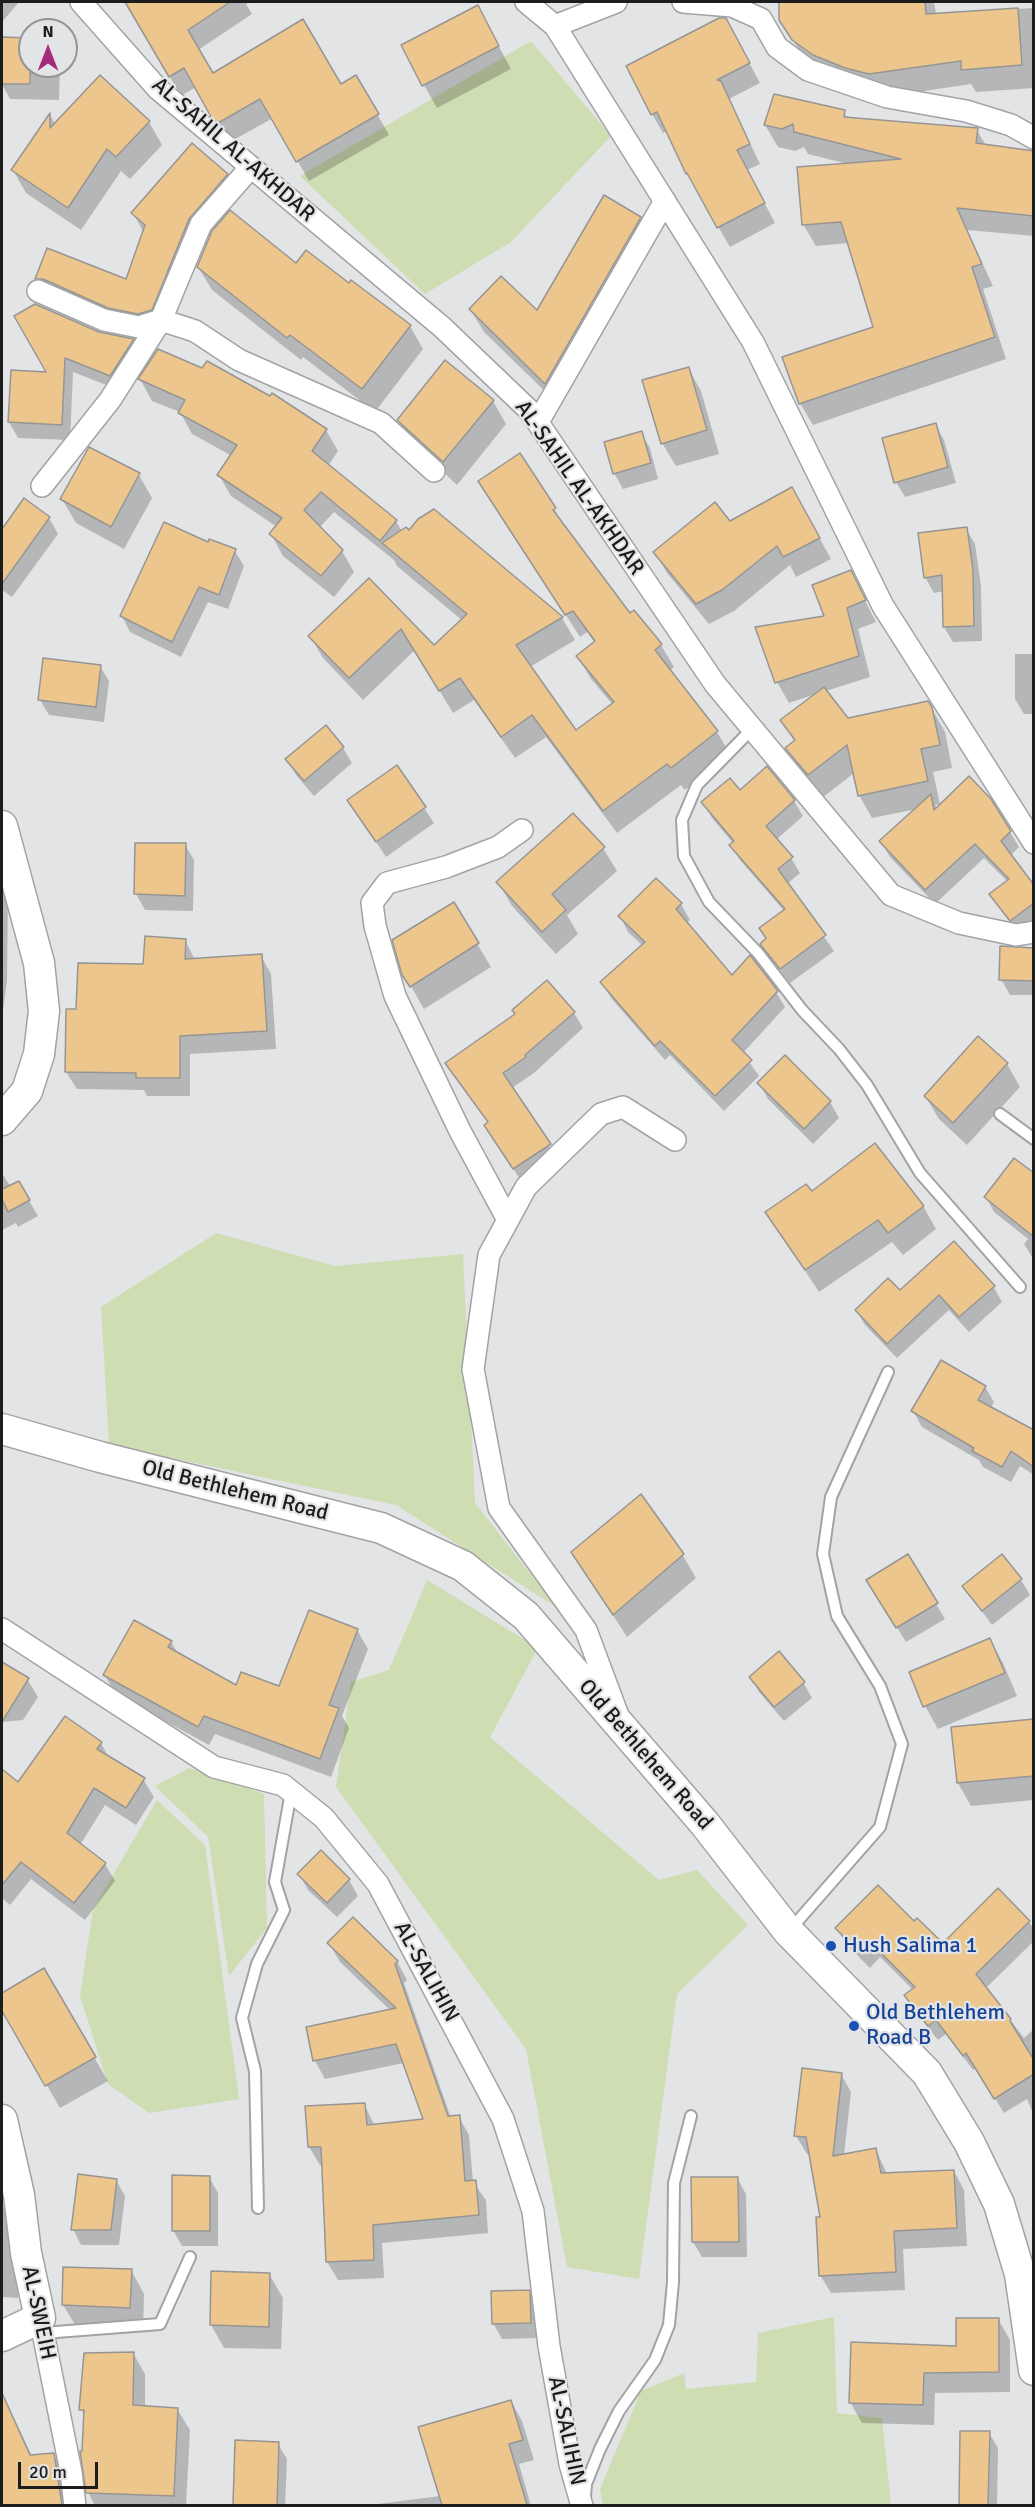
<!DOCTYPE html>
<style>
body{margin:0}
#map{position:relative;width:1035px;height:2507px;overflow:hidden;background:#e3e4e6;font-family:Signika,sans-serif}
canvas{display:block}
.frame{position:absolute;inset:0;border:3px solid #1b1c1c;pointer-events:none}
.north{position:absolute;left:18px;top:18px;width:60px;height:60px;box-sizing:border-box;background:#e3e4e6;border:2px solid #939495;border-radius:50%;rotate:0deg;font-size:16px;font-weight:700;line-height:24px;text-align:center;color:#1b1c1c}
.north::after{content:'';display:block;margin:auto;width:21px;height:27px;background:#a62a7d;clip-path:polygon(50% 0,100% 100%,50% 72%,0 100%)}
.scale{position:absolute;left:18px;top:2462px;width:80px;height:27px;box-sizing:border-box;border:3px solid #1b1c1c;border-top:0;padding-left:8px;font-size:18px;line-height:21px;white-space:nowrap;color:#1b1c1c;-webkit-text-stroke:4px #e3e4e6;paint-order:stroke}
</style>
<div id="map">
<canvas width="1035" height="2507"></canvas>
<div class="frame"></div>
<div class="north">N</div>
<div class="scale">20 m</div>
</div>
<script>
const context = document.querySelector('canvas').getContext('2d');
context.lineJoin = 'round';
function fill(path, color) {
  context.fillStyle = color;
  context.fill(path, 'evenodd');
}
function toPath(rows) {
  const path = new Path2D();
  for (const r of rows) {
    path.moveTo(r[0], r[1]);
    for (let i = 2; i < r.length; i += 2) path.lineTo(r[i], r[i + 1]);
  }
  return path;
}
function strokePath(path, color, width, dash) {
  context.strokeStyle = color;
  context.lineWidth = width;
  context.lineCap = dash ? 'butt' : 'round';
  context.setLineDash(dash || []);
  context.stroke(path);
}
function label(font, color, halo, rows, align = 'center') {
  context.font = font + ' Signika,sans-serif';
  context.lineWidth = 4.5;
  context.setLineDash([]);
  context.textBaseline = 'middle';
  context.strokeStyle = halo;
  context.fillStyle = color;
  for (const [text, x, y, turn = 0] of rows) {
    context.save();
    context.translate(x, y);
    context.rotate((+turn || 0) * Math.PI / 180);
    context.textAlign = isNaN(turn) ? turn : align;
    if (halo) context.strokeText(text, 0, 0);
    context.fillText(text, 0, 0);
    context.restore();
  }
}
fill(toPath([
 [531,41,611,136,511,242,425,294,300,176],
 [216,1233,335,1266,463,1254,475,1503,556,1607,396,1505,109,1445,101,1307],
 [427,1580,538,1648,490,1737,659,1880,697,1870,748,1925,677,1994,639,2279,567,2267,526,2049,336,1787,351,1682,389,1670],
 [189,1768,264,1794,267,1928,229,1976,208,1837,155,1786],
 [157,1800,205,1845,239,2099,149,2113,108,2084,80,1996,93,1909],
 [834,2317,837,2413,882,2418,891,2505,603,2505,600,2489,641,2391,684,2373,686,2389,756,2382,758,2333]
]), '#ceddb2');
fill(toPath([
 [2,2,19,2,2,22],
 [134,2,250,2,246,4,252,14,198,50,213,75,341,86,356,77,389,135,309,181,273,118,230,142,224,137,196,87,181,96,129,6,135,3],
 [781,2,934,2,936,14,1034,8,1034,88,976,92,971,84,884,97,807,63,781,20],
 [490,30,511,69,437,108,424,85],
 [2,39,30,39,30,66,60,66,59,100,10,99,2,84],
 [737,40,760,83,729,99,760,164,747,170,775,223,730,247,687,173,668,131,663,133,652,114],
 [844,112,848,119,977,130,986,146,1033,152,1034,236,967,230,993,286,983,289,1006,359,813,425,800,403,874,328,849,243,816,246,803,224,848,164,808,154,804,147,795,151,778,147,765,125],
 [50,115,55,124,149,122,162,145,130,179,121,171,81,230,26,193,13,170],
 [2,133,3,184,2,184],
 [227,175,238,194,200,239,162,329,48,298,37,279,127,281,144,233,133,213],
 [640,218,653,241,559,405,484,332,470,309,537,312],
 [296,266,349,285,410,326,423,349,375,412,303,357,301,360,212,290,198,267],
 [16,316,133,340,142,355,119,390,73,372,70,440,18,438,9,422,12,372,49,374],
 [688,368,701,391,719,454,676,466,662,443],
 [140,379,326,430,338,451,328,466,396,521,402,532,562,618,575,640,530,667,575,732,613,705,591,679,578,657,595,643,587,632,580,637,480,481,520,455,568,531,630,615,661,645,674,667,669,671,717,732,730,754,685,790,681,785,617,833,546,737,515,758,474,700,453,713,415,650,363,700,323,658,310,636,369,580,434,647,463,621,397,566,394,560,334,512,319,528,342,551,354,572,334,597,283,556,271,534,277,527,231,496,219,475,232,456,192,434,180,412,152,401],
 [493,401,506,424,457,485,412,443,398,420],
 [935,425,944,440,956,483,905,497,896,482],
 [641,433,650,448,658,479,623,489,614,473],
 [139,475,152,498,124,549,76,523,62,499],
 [792,489,831,559,796,577,790,565,734,611,709,624,667,573,655,552,729,523],
 [24,501,49,518,58,534,12,597,2,590,2,532],
 [966,529,975,544,981,586,982,641,953,642,944,627,944,591,934,593,925,577],
 [209,544,235,551,244,566,228,609,208,602,181,657,130,632,122,616],
 [850,572,876,622,858,629,870,677,826,691,848,720,928,702,945,732,952,768,933,772,940,804,935,805,938,809,1010,832,1019,847,1010,856,1034,888,1034,925,1020,935,991,894,1008,882,984,858,935,904,890,857,881,842,917,809,872,818,859,795,854,773,822,798,801,772,787,749,795,742,782,720,816,694,789,703,777,682,826,617],
 [1015,654,1034,654,1034,714,1024,714,1015,699],
 [100,666,109,681,104,722,49,715,40,700],
 [325,727,343,748,352,763,314,796,296,775,287,759],
 [397,767,434,823,386,857,349,801],
 [740,792,794,801,803,816,776,840,791,858,800,873,787,884,834,951,790,983,762,945,785,912,740,860,731,845,733,843,712,818,703,802],
 [185,845,194,860,193,911,145,910,136,894],
 [603,848,617,871,567,915,578,934,556,954,512,906,498,882],
 [2,877,8,892,7,981,2,1018],
 [656,880,681,904,690,920,686,923,732,977,776,992,785,1007,743,1053,759,1076,724,1111,670,1055,665,1060,611,998,602,982,643,946,628,932,620,916],
 [453,904,491,967,424,1009,404,974],
 [185,940,195,960,261,956,271,974,276,1049,190,1054,190,1096,147,1096,144,1090,77,1089,66,1072,144,966],
 [1034,949,1034,995,1010,995,1001,979],
 [547,982,574,1013,583,1028,534,1073,512,1088,558,1161,523,1184,495,1140,489,1124,447,1063,516,1015],
 [785,1057,830,1102,839,1118,813,1144,768,1099,759,1083],
 [1007,1064,1020,1087,967,1145,939,1119,925,1096],
 [2,1173,10,1186,18,1182,38,1216,18,1227,16,1223,2,1230],
 [1034,1175,1034,1260,1024,1244,1028,1239,994,1212,986,1197],
 [923,1206,936,1229,903,1255,892,1242,819,1292,767,1213],
 [993,1286,1002,1302,969,1332,949,1310,897,1358,865,1325,856,1310,900,1292],
 [985,1387,994,1402,990,1409,1034,1432,1034,1475,1020,1466,1011,1482,983,1467,979,1460,922,1427,913,1411],
 [573,1553,682,1554,696,1578,627,1637],
 [1021,1580,1030,1595,992,1625,964,1587],
 [877,1595,936,1604,945,1619,906,1642],
 [357,1630,368,1649,342,1716,349,1728,331,1777,215,1734,209,1745,115,1694,105,1675,171,1642,178,1654,237,1687,280,1688],
 [990,1640,1003,1663,1017,1696,938,1729,925,1706],
 [2,1664,27,1679,38,1697,23,1720,2,1722],
 [751,1677,803,1682,812,1698,784,1721,759,1692],
 [1034,1722,1034,1800,971,1806,958,1783],
 [101,1743,109,1758,143,1779,154,1797,136,1825,105,1805,80,1845,105,1864,115,1881,85,1920,31,1879,10,1905,2,1898,2,1834,6,1828,2,1825,2,1771,18,1784],
 [321,1852,349,1880,358,1896,337,1917,308,1890,299,1874],
 [1029,1922,1034,1929,1034,1941,986,1988,1024,2038,1034,2029,1034,2116,1027,2099,1004,2113,976,2068,973,2070,946,2034,938,2040,915,2011,906,1996,913,1990,880,1957,870,1968,846,1944,837,1929,914,1923,943,1945],
 [329,1943,397,1961,407,1980,404,1983,451,2118,459,2117,469,2135,473,2182,486,2200,488,2233,382,2243,384,2278,338,2280,327,2262,323,2165,320,2165,309,2147,364,2104,375,2126,425,2120,404,2063,325,2079,315,2061,391,2011,340,1962],
 [43,1971,108,2081,60,2108,2,2008,2,1995],
 [841,2074,851,2092,844,2155,876,2150,887,2174,954,2171,964,2190,967,2246,903,2249,905,2290,831,2293,820,2275,821,2218,810,2154,807,2154,796,2136],
 [209,2177,218,2193,218,2246,182,2246,173,2230],
 [737,2178,746,2194,747,2257,702,2257,693,2242],
 [116,2180,125,2196,119,2245,81,2245,73,2229],
 [2,2204,15,2227,19,2257,18,2298,2,2297],
 [131,2270,144,2294,143,2330,77,2328,63,2305],
 [269,2274,283,2298,281,2349,224,2348,211,2325],
 [529,2292,538,2307,539,2338,502,2339,493,2323],
 [998,2319,1010,2340,1010,2392,935,2393,934,2425,862,2423,850,2402,958,2347],
 [133,2353,145,2374,145,2408,177,2409,190,2430,186,2506,95,2506,88,2492,84,2452,85,2417,81,2409],
 [2,2393,32,2456,53,2454,66,2477,71,2506,2,2506],
 [511,2401,522,2421,534,2460,519,2464,531,2506,362,2506,440,2496],
 [962,2432,989,2433,998,2448,997,2506,960,2506],
 [237,2442,278,2444,287,2459,285,2506,234,2506]
]), '#0003');
const building = toPath([
 [125,2,230,2,188,30,213,73,303,19,341,84,356,75,379,114,296,162,260,99,218,123,211,117,184,68,169,77,125,2],
 [779,2,925,2,926,14,1018,8,1022,65,961,70,961,61,869,74,845,68,813,55,792,40,779,20,779,2],
 [478,5,499,46,422,86,401,45,478,5],
 [719,18,726,18,750,63,717,80,721,81,750,144,737,150,765,203,717,228,687,173,686,174,657,112,651,115,626,66,719,18],
 [2,37,30,38,30,84,2,84,2,37],
 [100,75,150,121,116,157,107,149,68,208,11,170,50,113,50,128,100,75],
 [774,94,845,110,844,117,978,128,976,143,1034,151,1034,216,957,208,982,264,972,267,995,337,799,404,782,357,873,327,841,222,802,225,797,167,901,159,794,132,793,124,782,129,764,125,774,94],
 [192,143,228,174,189,219,152,310,138,314,108,308,43,279,35,279,47,248,126,279,145,225,131,213,192,143],
 [604,195,641,217,545,384,469,309,501,276,537,310,604,195],
 [230,210,296,263,306,250,349,283,351,280,411,325,362,389,290,335,287,338,197,267,212,231,230,210],
 [35,304,99,332,134,339,110,376,65,358,62,425,8,422,11,370,46,372,14,316,35,304],
 [158,349,202,368,207,361,270,396,272,393,327,429,312,451,397,520,380,541,321,492,304,510,343,550,321,576,269,534,282,518,217,475,237,445,178,413,185,400,138,379,158,349],
 [445,360,494,400,443,462,397,420,445,360],
 [689,367,707,430,661,444,642,380,689,367],
 [936,423,948,467,894,483,882,438,936,423],
 [642,431,651,463,613,474,604,442,642,431],
 [89,447,140,473,111,527,60,499,89,447],
 [520,453,556,508,553,510,630,613,634,610,662,644,655,650,718,731,671,768,667,764,603,811,532,715,501,737,460,678,439,691,401,629,349,678,308,636,369,578,434,645,467,614,382,543,406,527,409,530,418,519,434,509,563,617,516,645,576,730,614,702,576,656,595,641,573,611,565,615,478,481,520,453],
 [792,487,820,538,783,557,777,546,722,590,696,604,653,552,715,502,730,521,792,487],
 [24,498,50,517,2,584,2,529,24,498],
 [164,522,208,542,209,539,236,549,219,595,199,587,172,642,120,616,164,522],
 [967,527,973,570,974,626,943,627,942,575,924,578,918,533,967,527],
 [851,570,866,600,847,608,859,656,775,683,755,627,824,616,812,585,851,570],
 [43,658,101,665,96,707,38,700,43,658],
 [824,687,848,718,928,701,932,707,940,745,921,749,928,781,858,796,847,745,808,775,785,748,795,740,780,720,824,687],
 [326,725,344,747,304,781,285,759,326,725],
 [397,765,426,807,376,842,347,800,397,765],
 [767,766,795,800,766,826,793,857,778,869,826,935,780,969,760,944,766,938,759,928,785,909,729,845,734,841,701,802,730,778,740,790,767,766],
 [969,776,991,799,1011,831,1001,841,1034,885,1034,903,1010,921,989,894,1009,879,975,844,925,890,879,841,931,794,934,810,969,776],
 [573,813,605,847,552,894,566,910,542,932,496,882,573,813],
 [135,843,186,843,185,896,134,894,135,843],
 [656,878,682,903,676,909,732,975,750,955,778,991,732,1040,752,1060,715,1096,660,1041,655,1046,600,982,645,942,618,916,656,878],
 [454,902,479,943,410,987,402,975,392,940,454,902],
 [145,936,186,939,185,959,262,954,267,1031,180,1036,180,1078,136,1078,136,1073,65,1072,66,1009,76,1009,78,963,143,964,145,936],
 [1000,946,1034,948,1034,981,999,980,1000,946],
 [547,980,575,1012,525,1055,526,1057,503,1073,551,1144,513,1169,484,1125,488,1122,445,1063,515,1014,512,1010,547,980],
 [978,1036,1008,1063,953,1123,924,1096,978,1036],
 [785,1055,831,1101,804,1129,757,1083,785,1055],
 [875,1143,924,1206,888,1233,878,1220,805,1270,765,1212,806,1184,812,1191,875,1143],
 [1014,1158,1034,1173,1034,1237,984,1197,1014,1158],
 [19,1181,30,1200,8,1212,2,1199,2,1189,19,1181],
 [954,1241,995,1286,959,1317,939,1295,887,1344,855,1310,888,1278,900,1290,954,1241],
 [941,1360,986,1386,978,1400,1034,1430,1034,1467,1011,1451,1002,1467,972,1451,974,1448,911,1411,941,1360],
 [641,1494,684,1554,613,1615,571,1552,641,1494],
 [908,1554,938,1603,896,1628,866,1580,908,1554],
 [1002,1554,1022,1579,982,1611,962,1586,1002,1554],
 [309,1610,358,1629,329,1705,339,1708,320,1759,204,1716,198,1727,103,1675,134,1620,172,1641,168,1647,236,1685,241,1672,279,1686,309,1610],
 [990,1638,1005,1673,923,1707,909,1672,990,1638],
 [779,1651,805,1682,774,1707,749,1677,779,1651],
 [2,1662,29,1678,2,1722,2,1662],
 [65,1716,102,1742,97,1749,145,1778,126,1808,94,1788,67,1833,106,1863,74,1903,21,1862,2,1885,2,1769,18,1782,65,1716],
 [1034,1719,1034,1776,957,1783,951,1727,1034,1719],
 [321,1850,350,1879,327,1903,297,1874,321,1850],
 [878,1885,914,1921,917,1918,943,1943,998,1888,1030,1921,976,1974,1011,2019,1010,2021,1034,2060,1034,2074,994,2099,966,2053,963,2056,936,2020,928,2026,904,1995,915,1987,871,1943,860,1953,835,1928,878,1885],
 [353,1917,398,1961,395,1964,448,2116,460,2115,465,2181,476,2180,479,2215,373,2225,374,2260,326,2262,321,2147,308,2147,305,2106,365,2103,367,2125,423,2119,396,2044,313,2061,306,2027,396,2008,327,1943,353,1917],
 [44,1968,96,2057,45,2086,2,2011,2,1993,44,1968],
 [802,2068,842,2073,833,2156,876,2148,881,2173,954,2170,957,2228,894,2231,896,2272,819,2276,816,2217,820,2217,806,2137,794,2136,802,2068],
 [78,2174,117,2179,111,2230,71,2230,78,2174],
 [172,2175,210,2176,210,2231,172,2231,172,2175],
 [691,2177,738,2177,739,2242,692,2242,691,2177],
 [63,2267,132,2269,130,2308,62,2305,63,2267],
 [211,2271,270,2273,269,2327,210,2325,211,2271],
 [530,2290,531,2323,492,2324,491,2291,530,2290],
 [956,2318,999,2318,999,2372,924,2373,923,2405,849,2403,851,2342,956,2346,956,2318],
 [134,2352,133,2405,178,2408,174,2496,86,2493,80,2451,82,2451,84,2410,79,2410,84,2353,134,2352],
 [2,2393,30,2455,54,2453,62,2505,2,2505,2,2393],
 [511,2400,523,2440,509,2444,527,2505,442,2505,418,2427,511,2400],
 [960,2431,990,2431,988,2505,959,2505,960,2431],
 [235,2440,279,2442,277,2505,233,2505,235,2440]
]);
fill(building, '#edc68d');
strokePath(building, '#969594', 1.5);
const lane = toPath([
 [752,729,697,785,682,820,684,856,709,902,758,953,802,1010,839,1049,867,1085,920,1173,1020,1287],
 [1000,1114,1034,1139],
 [789,1931,880,1827,902,1744,880,1686,837,1616,823,1554,831,1497,888,1372],
 [258,2208,255,2071,242,2018,257,1964,284,1910,275,1882,291,1792],
 [43,2333,160,2324,190,2257],
 [585,2497,586,2484,600,2449,619,2411,655,2360,669,2325,673,2282,674,2183,691,2116]
]);
const street = toPath([
 [81,2,158,89,442,327,530,411,715,684,891,895,959,923,1016,935,1034,932],
 [526,2,555,26],
 [616,2,555,26,753,342,883,606,1034,843],
 [683,2,732,6,761,19,777,47,808,70,887,97,966,111,1011,125,1034,138],
 [251,167,201,224,161,320,195,331,239,360,381,423,434,471],
 [38,291,104,320,139,327,161,320],
 [538,422,665,201],
 [42,486,110,400,161,320],
 [508,1220,460,1131,395,996,375,926,372,903,387,883,446,867,498,847,522,830],
 [2,1629,214,1767,283,1785,324,1818,378,1884,503,2119,533,2211,549,2346,570,2464,582,2506],
 [617,1713,586,1630,499,1508,473,1369,489,1255,526,1187,601,1114,623,1107,675,1140],
 [40,2318,71,2472,75,2506]
]);
const secondary = toPath([
 [2,826,39,963,44,1011,39,1054,27,1091,2,1120],
 [2,1429,100,1457,381,1528,463,1566,526,1616,705,1824,788,1931,927,2073,969,2142,999,2204,1020,2274,1034,2370],
 [2,2120,19,2195,26,2253,40,2318,2,2336]
]);
strokePath(lane, '#a1a3a4', 14);
strokePath(street, '#a1a3a4', 24);
strokePath(secondary, '#a1a3a4', 33);
strokePath(lane, '#fff', 10);
strokePath(street, '#fff', 21);
strokePath(secondary, '#fff', 30);
for (const [x, y, r, color] of [
 [831,1946,6,"#1a4fb4"],
 [854,2026,6,"#1a4fb4"]
]) {
  const dot = new Path2D();
  dot.arc(x, y, r, 0, 2 * Math.PI);
  context.fillStyle = color;
  context.fill(dot);
  strokePath(dot, '#e3e4e6', 2);
}
label('22px', '#1b1c1c', '#e3e4e6', [
 ["AL-SAHIL AL-AKHDAR",233,150,41],
 ["AL-SAHIL AL-AKHDAR",579,488,55],
 ["Old Bethlehem Road",235,1491,14],
 ["Old Bethlehem Road",645,1755,49],
 ["AL-SALIHIN",426,1972,61],
 ["AL-SWEIH",38,2313,78],
 ["AL-SALIHIN",566,2431,78]
]);
label('22px', '#164399', '#e3e4e6', [
 ["Hush Salima 1",843,1946],
 ["Old Bethlehem",866,2013],
 ["Road B",866,2038]
], 'left');
</script>
